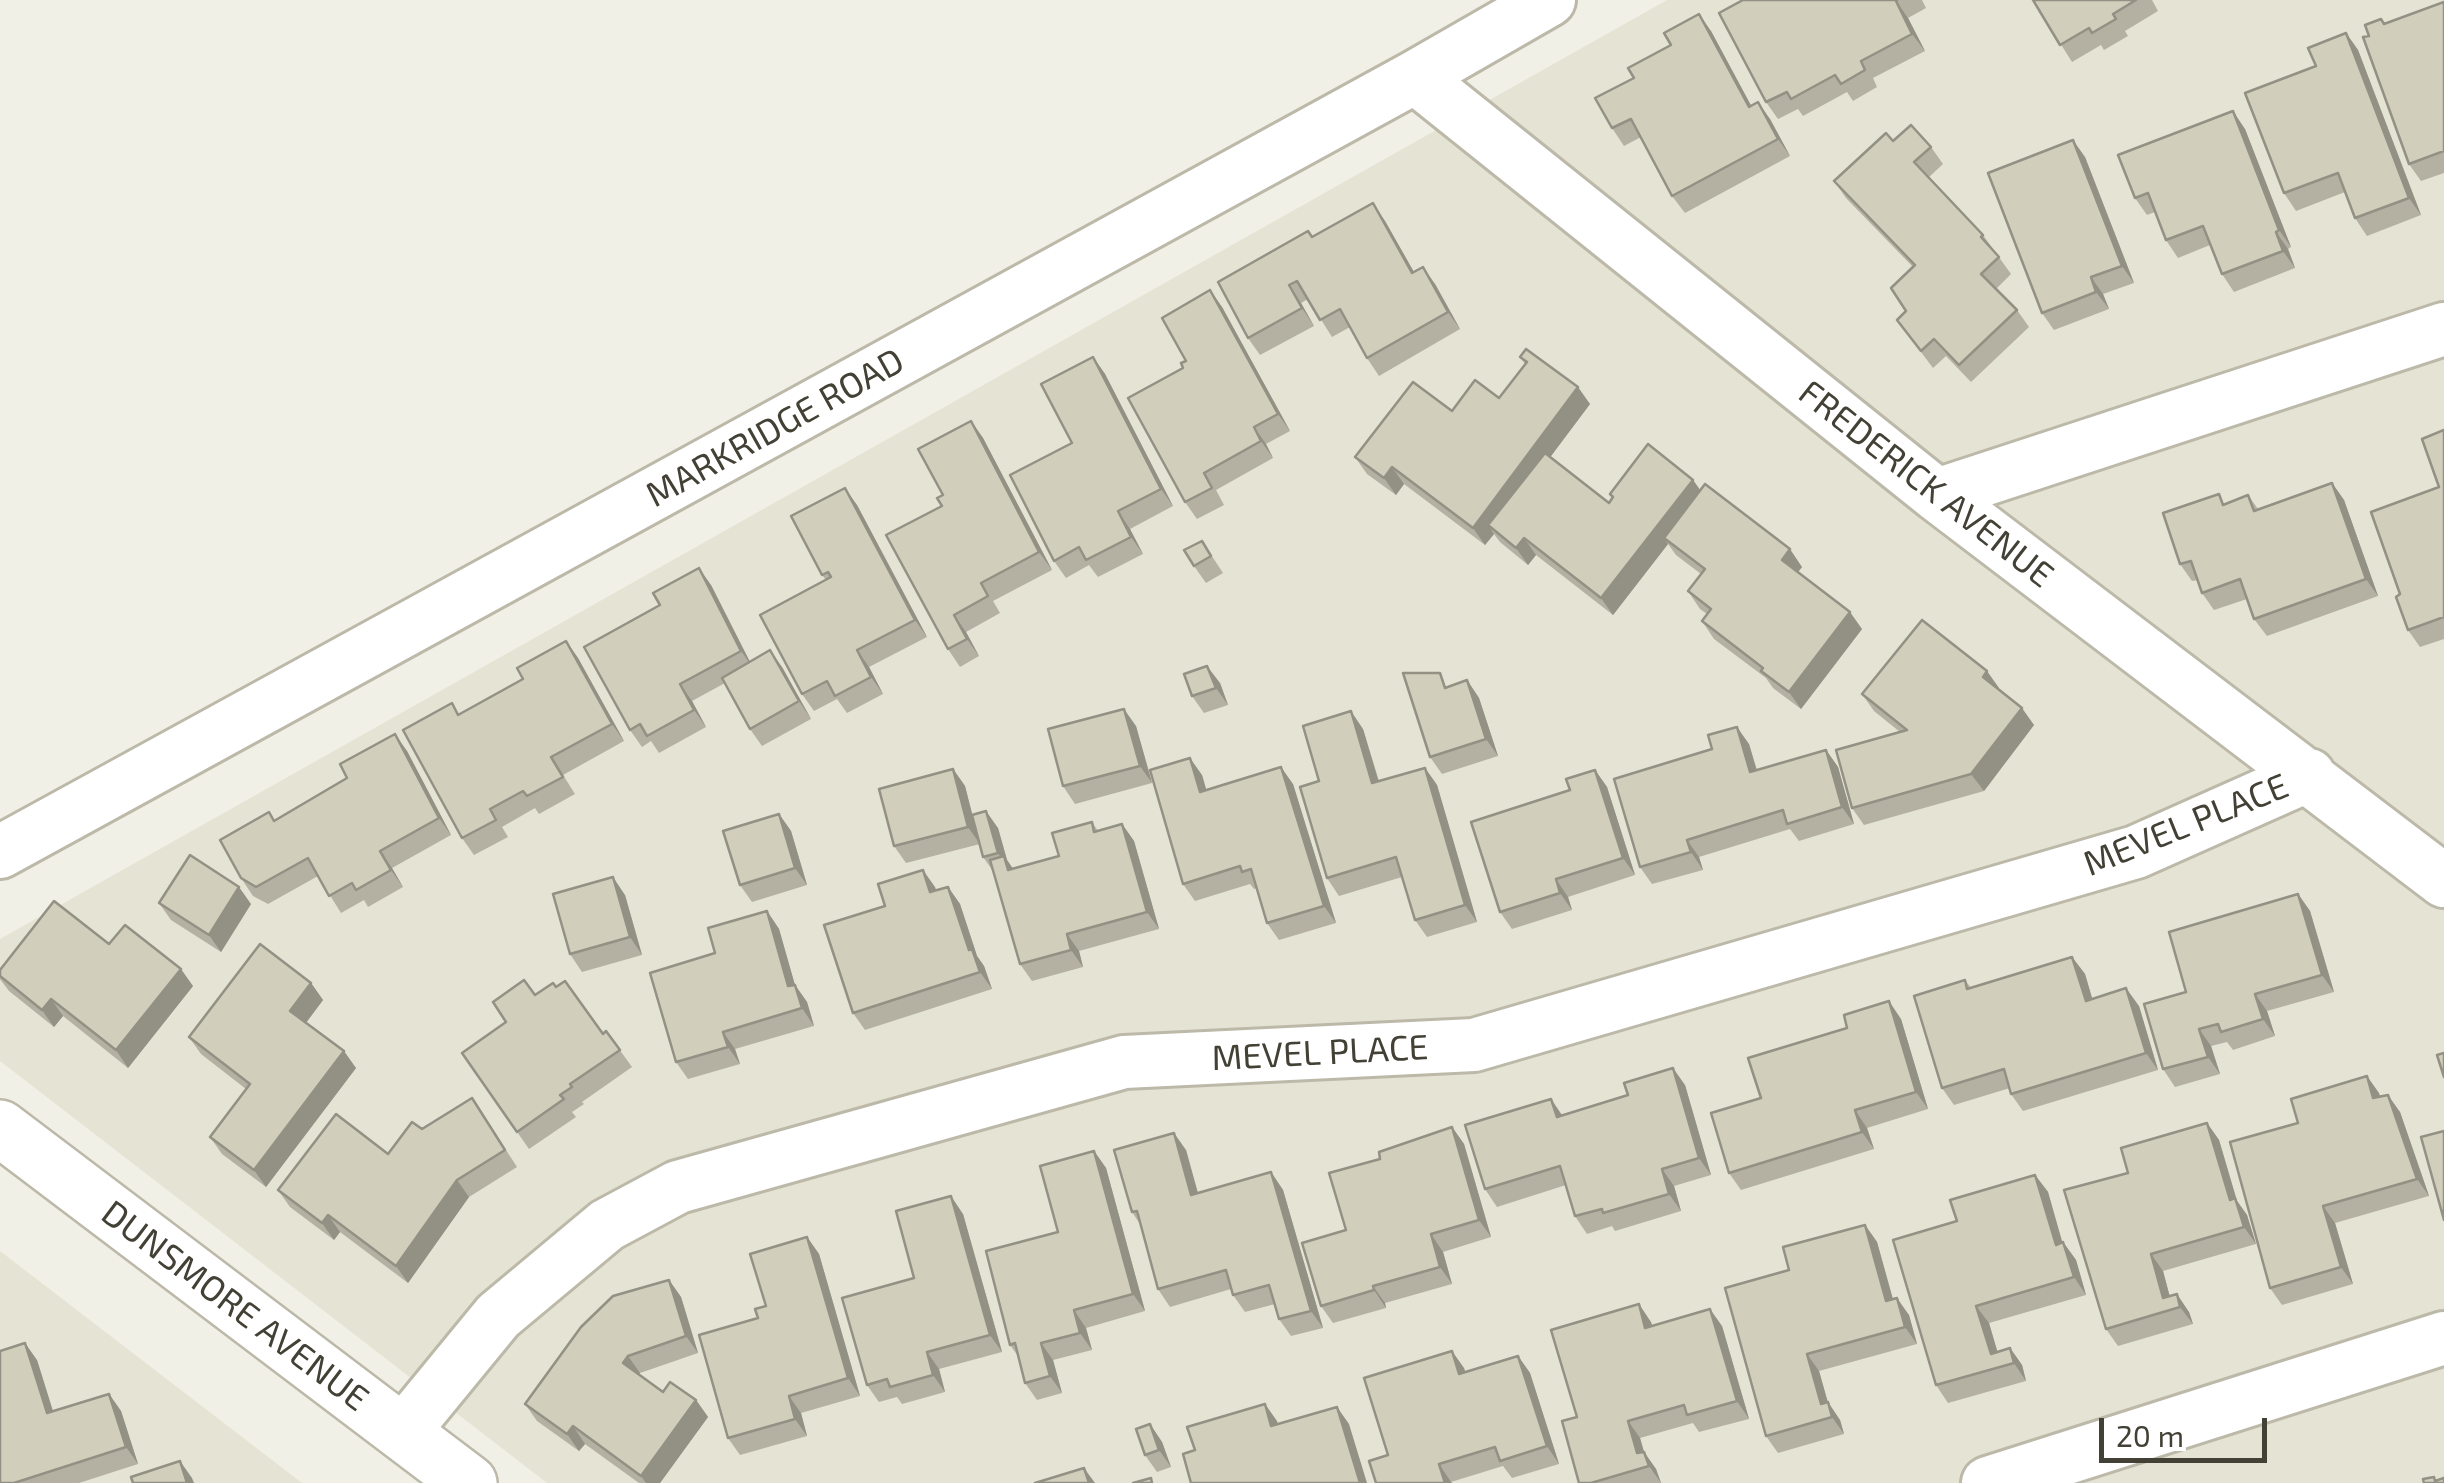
<!DOCTYPE html>
<style>
body{margin:0}
#map{position:relative;width:2444px;height:1483px;overflow:hidden;background:#f1f0e6;font-family:"Exo 2",sans-serif}
canvas{display:block}
.scale{position:absolute;left:2099px;top:1418px;width:168px;height:45px;box-sizing:border-box;border:5px solid #434135;border-top:0;padding-left:12px;font-size:30px;line-height:35px;white-space:nowrap;color:#434135;-webkit-text-stroke:8px #fff;paint-order:stroke}
</style>
<div id="map">
<canvas width="2444" height="1483"></canvas>
<div class="scale">20 m</div>
</div>
<script>
const context = document.querySelector('canvas').getContext('2d');
context.lineJoin = 'round';
function fill(path, color) {
  context.fillStyle = color;
  context.fill(path, 'evenodd');
}
function toPath(rows) {
  const path = new Path2D();
  for (const r of rows) {
    path.moveTo(r[0], r[1]);
    for (let i = 2; i < r.length; i += 2) path.lineTo(r[i], r[i + 1]);
  }
  return path;
}
function strokePath(path, color, width, dash) {
  context.strokeStyle = color;
  context.lineWidth = width;
  context.lineCap = dash ? 'butt' : 'round';
  context.setLineDash(dash || []);
  context.stroke(path);
}
function label(font, color, halo, rows, align = 'center') {
  context.font = font + ' "Exo 2",sans-serif';
  context.lineWidth = 9;
  context.setLineDash([]);
  context.textBaseline = 'middle';
  context.strokeStyle = halo;
  context.fillStyle = color;
  for (const [text, x, y, turn = 0] of rows) {
    context.save();
    context.translate(x, y);
    context.rotate((+turn || 0) * Math.PI / 180);
    context.textAlign = isNaN(turn) ? turn : align;
    if (halo) context.strokeText(text, 0, 0);
    context.fillText(text, 0, 0);
    context.restore();
  }
}
fill(toPath([
 [1667,0,2444,0,2444,1483,547,1483,0,1061,0,939],
 [0,1251,302,1483,0,1483]
]), '#e5e3d4');
const minor = toPath([
 [1415,77,1937,495,2444,881],
 [1937,495,2444,329],
 [0,852,1415,77,1549,0],
 [402,1433,498,1316,607,1225,678,1187,1124,1062,1474,1045,2136,852,2309,775],
 [1988,1483,2444,1338]
]);
const tertiary = toPath([
 [0,1128,469,1483]
]);
strokePath(minor, '#bcb9a9', 58);
strokePath(tertiary, '#bcb9a9', 60);
strokePath(minor, '#fff', 52);
strokePath(tertiary, '#fff', 55);
fill(toPath([
 [1743,0,1922,0,1926,8,1908,18,1925,51,1873,78,1877,87,1853,101,1847,92,1803,116,1798,109,1778,119,1766,102],
 [2033,0,2152,0,2158,11,2125,31,2128,36,2104,50,2101,45,2072,62],
 [2444,2,2444,173,2421,181,2409,164,2369,36,2384,24],
 [1711,31,1751,106,1770,119,1790,156,1685,213,1672,196,1641,137,1624,146,1612,128,1634,78],
 [2346,33,2358,50,2421,215,2367,236,2355,218,2345,192,2296,211,2284,193,2316,66],
 [2245,129,2291,247,2288,249,2295,268,2234,292,2222,274,2210,245,2178,258,2166,240,2155,212,2147,215,2135,198],
 [1893,141,1931,147,1943,164,1928,178,1983,235,2011,274,1996,289,2017,310,2029,327,1971,382,1946,356,1933,368,1897,320,1906,311,1913,267,1846,198,1834,181],
 [2085,157,2134,283,2103,294,2109,309,2054,330,2042,313],
 [1385,221,1414,272,1435,284,1460,329,1379,376,1367,358,1350,327,1332,337,1308,299,1301,303,1314,326,1260,355,1248,338,1313,237],
 [1210,290,1222,307,1290,431,1266,444,1273,458,1216,490,1224,505,1197,519,1185,502,1183,368],
 [1093,357,1105,374,1173,506,1130,529,1143,554,1098,577,1089,565,1066,578,1054,561,1072,443],
 [1520,357,1590,404,1550,457,1609,503,1612,498,1610,494,1693,480,1700,490,1802,567,1798,572,1862,629,1801,709,1773,688,1766,678,1714,639,1702,621,1707,614,1700,609,1688,591,1701,574,1676,555,1668,544,1613,615,1536,555,1528,565,1500,542,1494,534,1485,545,1404,484,1396,495,1367,474,1355,457,1452,411,1499,398,1525,364],
 [971,421,983,438,1052,570,993,601,1000,613,966,632,979,656,960,667,948,649,942,506,943,495],
 [2444,430,2444,639,2420,647,2408,630,2400,594,2439,487],
 [2332,483,2344,500,2378,596,2267,636,2254,619,2247,599,2214,610,2202,593,2198,580,2192,581,2180,564,2226,503,2248,495,2258,509],
 [857,505,927,637,869,667,883,694,847,713,837,699,814,711,802,694,826,580,822,575],
 [1202,541,1223,573,1206,583,1194,566],
 [711,585,750,662,782,667,811,719,762,746,750,729,725,683,692,701,706,727,659,753,651,741,642,747,630,730],
 [566,641,578,658,624,741,563,775,575,794,539,814,535,808,502,827,508,837,474,855,462,838,452,703,459,714,523,679],
 [1467,680,1479,698,1498,756,1442,774,1430,757,1450,686],
 [1220,683,1228,705,1204,713,1192,696],
 [1999,688,1998,690,2034,725,1984,791,1864,825,1852,808,1900,732,1874,711,1862,694],
 [1136,726,1152,783,1075,804,1063,786],
 [1363,729,1379,781,1425,768,1437,785,1477,922,1427,937,1415,920,1402,877,1339,896,1327,878],
 [1749,744,1757,770,1826,750,1838,767,1854,824,1799,841,1790,829,1699,857,1703,870,1652,884,1640,867],
 [407,751,451,835,392,868,403,887,368,907,364,900,341,913,318,876,268,904,253,896,241,878,275,820],
 [953,769,965,786,972,815,998,828,1007,860,1013,869,1059,856,1092,822,1098,831,1122,824,1134,841,1159,929,1079,951,1083,967,1032,981,1020,964,993,871,983,857,980,844,906,863,894,846],
 [1595,770,1607,787,1635,875,1568,897,1572,910,1512,929,1500,912],
 [1202,775,1206,790,1293,784,1336,923,1279,940,1267,923,1257,888,1254,889,1250,884,1195,901,1183,884],
 [779,814,791,831,807,885,752,902,740,885],
 [935,887,936,891,948,887,960,904,977,956,984,966,992,989,865,1030,853,1013,885,906],
 [2298,894,2310,911,2334,992,2267,1011,2275,1036,2233,1050,2227,1042,2211,1046,2220,1074,2175,1087,2163,1069],
 [625,895,642,955,582,972,570,954],
 [159,903,251,904,221,952,171,920],
 [767,911,779,929,795,985,807,1002,814,1026,735,1049,740,1064,688,1079,676,1062,715,953],
 [109,944,193,986,128,1068,63,1016,54,1027,9,991,0,979,0,970],
 [2072,957,2085,974,2092,999,2139,1006,2158,1070,2023,1111,2011,1094,2010,1088,1954,1105,1942,1088,1965,980,1971,988],
 [311,983,323,1000,306,1023,356,1068,266,1187,222,1154,210,1137,246,1089,201,1054,189,1037],
 [535,995,603,1034,606,1031,632,1067,582,1102,584,1104,572,1112,576,1117,529,1149,462,1053,506,1022],
 [1901,1019,1928,1109,1867,1128,1874,1149,1741,1190,1729,1173,1761,1098],
 [1685,1085,1711,1175,1674,1186,1681,1211,1615,1231,1612,1226,1587,1234,1575,1216,1566,1185,1497,1207,1485,1189,1551,1099,1562,1115],
 [2379,1093,2380,1097,2400,1112,2429,1196,2335,1223,2353,1284,2282,1305,2270,1288,2298,1123],
 [484,1116,517,1167,469,1197,408,1283,340,1232,334,1240,290,1207,278,1190,388,1154,422,1129],
 [2207,1123,2219,1140,2237,1201,2247,1215,2256,1244,2163,1271,2170,1297,2189,1312,2193,1324,2118,1346,2106,1329,2128,1173],
 [1452,1127,1464,1144,1491,1237,1443,1252,1452,1284,1385,1303,1386,1308,1333,1323,1321,1306,1346,1230,1380,1159],
 [1186,1150,1198,1193,1271,1172,1283,1190,1323,1328,1291,1336,1279,1319,1275,1304,1245,1312,1233,1295,1231,1289,1170,1307,1158,1289,1140,1224,1132,1212],
 [1094,1151,1106,1168,1145,1311,1086,1328,1092,1350,1053,1360,1062,1393,1037,1400,1025,1383,1018,1356,1010,1345],
 [2035,1175,2048,1192,2062,1243,2063,1242,2076,1260,2086,1295,1989,1323,1997,1352,2010,1348,2022,1365,2026,1381,1948,1403,1936,1385,1957,1221],
 [963,1214,1002,1352,939,1369,945,1392,902,1404,897,1397,879,1402,867,1385],
 [1865,1225,1877,1242,1893,1299,1909,1315,1917,1344,1819,1371,1828,1403,1840,1420,1844,1434,1778,1453,1766,1436,1789,1270],
 [807,1237,819,1254,860,1396,801,1413,807,1436,740,1455,728,1438,758,1318],
 [669,1280,681,1297,698,1353,640,1373,639,1375,663,1392,696,1400,708,1417,660,1483,639,1483,585,1444,579,1451,537,1421,525,1404],
 [1651,1322,1652,1326,1722,1326,1749,1419,1699,1432,1693,1423,1640,1438,1644,1452,1656,1469,1661,1483,1579,1483,1577,1417],
 [1518,1356,1530,1373,1559,1464,1512,1478,1503,1466,1451,1482,1452,1483,1376,1483,1388,1455,1464,1368,1465,1372],
 [37,1360,53,1411,109,1394,121,1411,138,1464,79,1483,0,1483],
 [1150,1424,1162,1442,1171,1467,1157,1472,1145,1455]
]), '#b5b1a2');
fill(toPath([
 [1896,1,1908,18,1925,51,1912,34],
 [1699,14,1711,31,1761,124,1749,107],
 [2346,33,2358,50,2421,215,2409,198],
 [1758,102,1770,119,1790,156,1778,139],
 [2233,111,2245,129,2291,247,2279,230],
 [2073,140,2085,157,2134,283,2122,266],
 [1373,203,1385,221,1424,290,1412,273],
 [2276,232,2288,249,2295,268,2283,251],
 [1423,267,1435,284,1460,329,1448,312],
 [2091,277,2103,294,2109,309,2096,292],
 [1289,285,1301,303,1314,326,1302,308],
 [1210,290,1222,307,1290,431,1278,414],
 [1093,357,1105,374,1173,506,1161,489],
 [1578,387,1590,404,1495,531,1488,525,1494,534,1485,545,1473,528],
 [971,421,983,438,1052,570,1039,552],
 [1254,427,1266,444,1273,458,1261,441],
 [1392,467,1404,484,1396,495,1384,478],
 [1693,480,1705,497,1664,538,1668,544,1613,615,1601,598],
 [2332,483,2344,500,2378,596,2366,579],
 [845,488,857,505,927,637,915,620],
 [1118,511,1130,529,1143,554,1131,537],
 [1524,538,1536,555,1528,565,1516,548],
 [1790,549,1802,567,1794,577,1782,560],
 [699,568,711,585,753,668,741,651],
 [1850,612,1862,629,1801,709,1789,692],
 [954,615,966,632,979,656,967,639],
 [566,641,578,658,624,741,612,724],
 [770,650,782,667,811,719,799,701],
 [857,650,869,667,883,694,871,677],
 [1207,666,1220,683,1228,705,1216,688],
 [1987,671,1999,688,1995,694,1983,677],
 [1467,680,1479,698,1498,756,1486,739],
 [680,684,692,701,706,727,694,710],
 [2022,708,2034,725,1984,791,1971,774],
 [1124,709,1136,726,1152,783,1140,766],
 [1351,711,1363,729,1384,800,1372,783],
 [1737,727,1749,744,1762,789,1750,772],
 [395,734,407,751,451,835,439,818],
 [1826,750,1838,767,1854,824,1842,807],
 [1190,758,1202,775,1212,809,1200,792],
 [1281,767,1293,784,1336,923,1324,906],
 [1425,768,1437,785,1477,922,1465,905],
 [953,769,965,786,980,844,968,827],
 [1595,770,1607,787,1635,875,1623,858],
 [986,811,998,828,1007,860,1016,873,1008,870,998,853],
 [779,814,791,831,807,885,795,868],
 [1122,824,1134,841,1159,929,1147,912],
 [1687,840,1699,857,1703,870,1691,852],
 [380,851,392,868,403,887,391,870],
 [923,870,935,887,942,910,930,892],
 [613,877,625,895,642,955,630,937],
 [1556,879,1568,897,1572,910,1560,893],
 [239,887,251,904,221,952,209,935],
 [948,887,960,904,977,956,984,966,992,989,980,972,969,950],
 [2298,894,2310,911,2334,992,2322,975],
 [767,911,779,929,800,1003,788,986],
 [1067,934,1079,951,1083,967,1071,950],
 [2072,957,2085,974,2098,1018,2086,1001],
 [181,969,193,986,128,1068,116,1050],
 [311,983,323,1000,302,1028,290,1011],
 [795,985,807,1002,814,1026,802,1008],
 [2126,988,2139,1006,2158,1070,2146,1053],
 [2255,994,2267,1011,2275,1036,2263,1019],
 [51,999,63,1016,54,1027,42,1010],
 [1889,1001,1901,1019,1928,1109,1916,1092],
 [2199,1029,2211,1046,2220,1074,2208,1057],
 [723,1032,735,1049,740,1064,728,1047],
 [344,1051,356,1068,266,1187,254,1170],
 [1673,1068,1685,1085,1711,1175,1699,1158],
 [2367,1076,2379,1093,2385,1116,2373,1098],
 [2388,1095,2400,1112,2429,1196,2417,1179],
 [1551,1099,1563,1117,1557,1117],
 [1855,1110,1867,1128,1874,1149,1862,1132],
 [2207,1123,2219,1140,2237,1201,2247,1215,2256,1244,2244,1227,2230,1200],
 [1452,1127,1464,1144,1491,1237,1479,1220],
 [1174,1133,1186,1150,1203,1212,1191,1195],
 [1094,1151,1106,1168,1145,1311,1133,1294],
 [1662,1169,1674,1186,1681,1211,1669,1194],
 [1271,1172,1283,1190,1323,1328,1311,1311],
 [2035,1175,2048,1192,2068,1262,2056,1245],
 [457,1180,469,1197,408,1283,396,1266],
 [951,1196,963,1214,1002,1352,990,1335],
 [2323,1206,2335,1223,2353,1284,2341,1267],
 [328,1215,340,1232,334,1240,322,1223],
 [1865,1225,1877,1242,1898,1318,1886,1301],
 [1431,1234,1443,1252,1452,1284,1440,1267],
 [807,1237,819,1254,860,1396,848,1378],
 [2063,1242,2076,1260,2086,1295,2074,1277],
 [2151,1254,2163,1271,2173,1309,2163,1298],
 [669,1280,681,1297,698,1353,686,1336],
 [1373,1286,1385,1303,1386,1308,1374,1290],
 [2177,1294,2189,1312,2193,1324,2180,1307],
 [1897,1298,1909,1315,1917,1344,1905,1327],
 [1639,1304,1651,1322,1657,1345,1645,1328],
 [1976,1306,1989,1323,2002,1367,1991,1354],
 [1710,1309,1722,1326,1749,1419,1737,1401],
 [1074,1310,1086,1328,1092,1350,1080,1333],
 [25,1343,37,1360,59,1431,47,1413],
 [1041,1343,1053,1360,1062,1393,1050,1376],
 [2010,1348,2022,1365,2026,1381,2014,1363],
 [1452,1351,1464,1368,1471,1391,1459,1374],
 [927,1352,939,1369,945,1392,933,1375],
 [1807,1354,1819,1371,1832,1417,1821,1404],
 [628,1356,640,1373,635,1380,623,1363],
 [1518,1356,1530,1373,1559,1464,1547,1446],
 [109,1394,121,1411,138,1464,126,1447],
 [789,1396,801,1413,807,1436,795,1419],
 [696,1400,708,1417,660,1483,646,1483,641,1476],
 [1828,1402,1840,1420,1844,1434,1832,1417],
 [1265,1404,1277,1421,1283,1444,1271,1426],
 [1337,1407,1349,1424,1367,1483,1360,1483],
 [1628,1421,1640,1438,1648,1466,1637,1453],
 [1150,1424,1162,1442,1171,1467,1159,1450],
 [573,1426,585,1444,579,1451,567,1434],
 [1644,1452,1656,1469,1661,1483,1649,1466],
 [180,1461,192,1478,194,1483,187,1483],
 [1439,1464,1451,1482,1452,1483,1445,1483],
 [1084,1468,1095,1483,1089,1483]
]), '#939084');
const building = toPath([
 [1743,0,1897,0,1896,1,1912,34,1861,61,1865,70,1841,84,1835,75,1791,99,1787,92,1766,102,1719,13,1743,0],
 [2033,0,2136,0,2113,14,2116,19,2092,33,2089,28,2060,45,2033,0],
 [2444,2,2444,151,2409,164,2363,37,2369,36,2365,25,2381,19,2384,24,2444,2],
 [1699,14,1749,107,1758,102,1778,139,1672,196,1631,119,1612,128,1595,98,1634,78,1628,68,1671,45,1664,33,1699,14],
 [2346,33,2409,198,2355,218,2338,173,2284,193,2245,93,2316,66,2308,48,2346,33],
 [2233,111,2279,230,2276,232,2283,251,2222,274,2203,226,2166,240,2148,193,2135,198,2118,155,2233,111],
 [1911,125,1931,147,1914,162,1983,235,1981,237,1999,257,1981,274,2017,310,1959,365,1934,339,1921,351,1897,320,1906,311,1891,288,1915,265,1834,181,1886,133,1893,141,1911,125],
 [2073,140,2122,266,2091,277,2096,292,2042,313,1988,173,2073,140],
 [1373,203,1412,273,1423,267,1448,312,1367,358,1340,309,1320,320,1297,281,1289,285,1302,308,1248,338,1218,282,1308,231,1312,237,1373,203],
 [1210,290,1278,414,1254,427,1261,441,1204,473,1212,488,1185,502,1128,398,1183,368,1181,363,1186,361,1162,318,1210,290],
 [1526,349,1578,387,1473,528,1392,467,1384,478,1355,457,1413,382,1452,411,1475,380,1499,398,1527,362,1520,357,1526,349],
 [1093,357,1161,489,1118,511,1131,537,1086,560,1079,547,1054,561,1010,475,1072,443,1041,384,1093,357],
 [971,421,1039,552,981,583,988,596,954,615,967,639,948,649,886,535,942,506,937,498,943,495,918,449,971,421],
 [2444,430,2444,617,2408,630,2396,597,2400,594,2371,512,2439,487,2422,439,2444,430],
 [1648,444,1693,480,1601,598,1524,538,1516,548,1488,525,1545,453,1609,503,1613,497,1610,494,1648,444],
 [2332,483,2366,579,2254,619,2240,579,2202,593,2191,561,2180,564,2163,513,2219,494,2223,505,2248,495,2254,511,2332,483],
 [1705,484,1790,549,1782,560,1850,612,1789,692,1761,671,1763,668,1702,621,1711,609,1688,591,1705,569,1664,538,1705,484],
 [845,488,915,620,857,650,871,677,835,696,827,681,802,694,760,615,831,577,828,572,822,575,791,516,845,488],
 [1202,541,1211,556,1194,566,1184,550,1202,541],
 [699,568,741,651,680,684,694,710,647,736,640,724,630,730,584,647,660,605,653,593,699,568],
 [1922,620,1987,671,1983,677,2022,708,1971,774,1852,808,1836,750,1907,730,1862,694,1922,620],
 [566,641,612,724,551,757,563,777,527,796,523,791,490,809,496,820,462,838,403,730,452,703,458,715,523,679,517,668,566,641],
 [770,650,799,701,750,729,722,678,770,650],
 [1207,666,1216,688,1192,696,1184,674,1207,666],
 [1403,673,1440,673,1445,688,1467,680,1486,739,1430,757,1403,673],
 [1124,709,1140,766,1063,786,1048,729,1124,709],
 [1351,711,1372,783,1425,768,1465,905,1415,920,1396,857,1327,878,1300,787,1319,781,1303,726,1351,711],
 [1737,727,1750,772,1826,750,1842,807,1787,824,1783,810,1687,840,1691,852,1640,867,1614,779,1712,749,1708,735,1737,727],
 [395,734,439,818,380,851,391,870,356,890,352,883,329,896,308,858,256,887,241,878,220,840,269,812,274,821,347,778,340,764,395,734],
 [1190,758,1200,792,1281,767,1324,906,1267,923,1251,869,1242,872,1240,866,1183,884,1150,770,1190,758],
 [953,769,968,827,894,846,879,789,953,769],
 [1595,770,1623,858,1556,879,1560,893,1500,912,1471,822,1570,790,1566,779,1595,770],
 [986,811,998,853,983,857,972,815,986,811],
 [779,814,795,868,740,885,723,831,779,814],
 [1092,822,1094,832,1122,824,1147,912,1067,934,1071,950,1020,964,990,860,1004,856,1008,870,1059,856,1052,833,1092,822],
 [190,855,239,887,209,935,159,903,190,855],
 [923,870,930,892,948,887,969,950,972,949,980,972,853,1013,824,925,885,906,878,884,923,870],
 [613,877,630,937,570,954,553,894,613,877],
 [2298,894,2322,975,2255,994,2263,1019,2221,1032,2218,1024,2199,1029,2208,1057,2163,1069,2144,1004,2186,992,2169,932,2298,894],
 [54,901,109,944,125,925,181,969,116,1050,51,999,42,1010,0,976,0,970,54,901],
 [767,911,788,986,795,985,802,1008,723,1032,728,1047,676,1062,650,973,715,953,708,928,767,911],
 [260,944,311,983,290,1011,344,1051,254,1170,210,1137,250,1084,189,1037,260,944],
 [2072,957,2086,1001,2126,988,2146,1053,2011,1094,2004,1069,1942,1088,1914,996,1965,980,1967,989,2072,957],
 [524,980,535,995,553,983,556,987,565,981,603,1034,606,1031,620,1050,570,1084,572,1087,560,1095,564,1099,517,1132,462,1053,506,1022,493,1002,524,980],
 [1889,1001,1916,1092,1855,1110,1862,1132,1729,1173,1711,1113,1761,1098,1748,1058,1847,1028,1844,1015,1889,1001],
 [2444,1053,2444,1077,2437,1055,2444,1053],
 [1673,1068,1699,1158,1662,1169,1669,1194,1603,1213,1602,1209,1575,1216,1560,1166,1485,1189,1465,1125,1551,1099,1557,1117,1628,1095,1624,1083,1673,1068],
 [2367,1076,2373,1098,2388,1095,2417,1179,2323,1206,2341,1267,2270,1288,2230,1142,2298,1123,2291,1099,2367,1076],
 [472,1098,505,1150,457,1180,396,1266,328,1215,322,1223,278,1190,336,1114,388,1154,412,1122,422,1129,472,1098],
 [2207,1123,2230,1200,2235,1198,2244,1227,2151,1254,2163,1298,2177,1294,2180,1307,2106,1329,2064,1190,2128,1173,2121,1148,2207,1123],
 [1452,1127,1479,1220,1431,1234,1440,1267,1373,1286,1374,1290,1321,1306,1302,1243,1346,1230,1329,1173,1380,1159,1379,1152,1452,1127],
 [2444,1131,2444,1220,2421,1137,2444,1131],
 [1174,1133,1191,1195,1271,1172,1311,1311,1279,1319,1269,1285,1233,1295,1226,1270,1158,1289,1137,1211,1132,1212,1114,1150,1174,1133],
 [1094,1151,1133,1294,1074,1310,1080,1333,1041,1343,1050,1376,1025,1383,1015,1343,1010,1345,986,1251,1058,1232,1040,1166,1094,1151],
 [2035,1175,2056,1245,2063,1242,2074,1277,1976,1306,1991,1354,2010,1348,2014,1363,1936,1385,1893,1240,1957,1221,1950,1200,2035,1175],
 [951,1196,990,1335,927,1352,933,1375,890,1387,887,1379,867,1385,842,1298,914,1278,896,1211,951,1196],
 [1865,1225,1886,1301,1897,1298,1905,1327,1807,1354,1821,1404,1828,1402,1832,1417,1766,1436,1725,1288,1789,1270,1783,1247,1865,1225],
 [807,1237,848,1378,789,1396,795,1419,728,1438,699,1335,758,1318,755,1309,766,1306,750,1254,807,1237],
 [669,1280,686,1336,628,1356,623,1363,663,1392,670,1382,696,1400,641,1476,573,1426,567,1434,525,1404,581,1327,613,1296,669,1280],
 [1639,1304,1645,1328,1710,1309,1737,1401,1687,1415,1684,1405,1628,1421,1637,1453,1644,1452,1649,1466,1591,1483,1579,1483,1562,1421,1577,1417,1551,1330,1639,1304],
 [25,1343,47,1413,109,1394,126,1447,14,1483,0,1483,0,1351,25,1343],
 [1452,1351,1459,1374,1518,1356,1547,1446,1500,1461,1495,1447,1439,1464,1445,1483,1376,1483,1369,1461,1388,1455,1364,1378,1452,1351],
 [1265,1404,1271,1426,1337,1407,1360,1483,1191,1483,1183,1454,1195,1450,1187,1427,1265,1404],
 [1150,1424,1159,1450,1145,1455,1136,1429,1150,1424],
 [180,1461,187,1483,133,1483,131,1477,180,1461],
 [1084,1468,1089,1483,1035,1483,1084,1468],
 [2434,1477,2435,1481,2444,1478,2444,1483,2424,1483,2423,1479,2434,1477],
 [1151,1478,1152,1483,1133,1483,1151,1478]
]);
fill(building, '#d2cebc');
strokePath(building, '#939084', 2.5);
label('35px', '#434135', '#fff', [
 ["MARKRIDGE ROAD",775,428,-29],
 ["FREDERICK AVENUE",1926,484,38],
 ["MEVEL PLACE",2186,825,-22],
 ["MEVEL PLACE",1320,1053,-3],
 ["DUNSMORE AVENUE",235,1306,37]
]);
</script>
